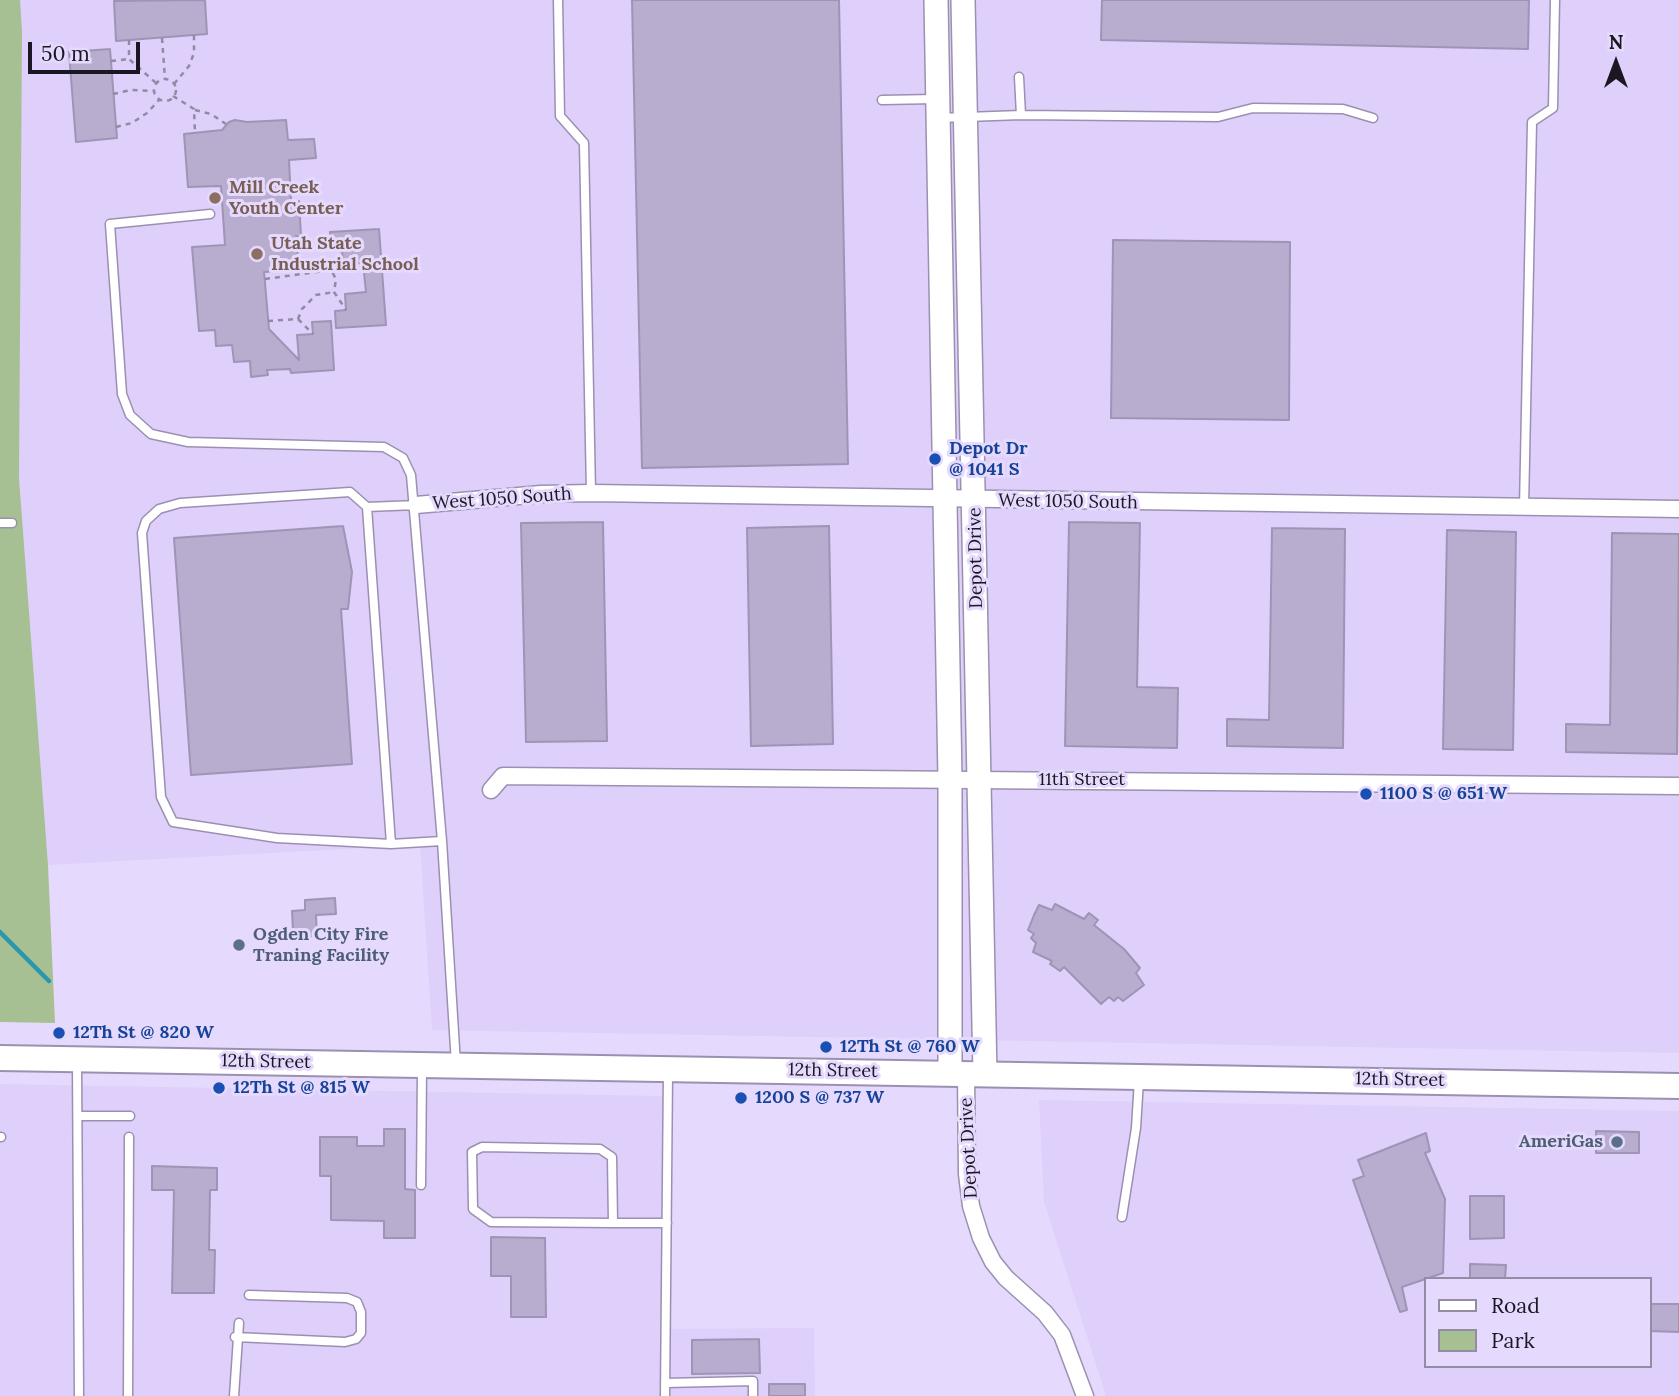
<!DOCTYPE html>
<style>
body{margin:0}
#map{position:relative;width:1679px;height:1396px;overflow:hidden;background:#e5dafd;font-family:Lora,serif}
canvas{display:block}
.legend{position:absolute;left:1424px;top:1277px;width:228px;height:91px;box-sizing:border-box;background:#e5dafd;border:2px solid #948ca5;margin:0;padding:9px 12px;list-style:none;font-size:21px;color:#1a1622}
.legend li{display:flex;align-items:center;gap:14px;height:35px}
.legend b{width:35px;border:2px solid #948ca5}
.north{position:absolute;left:1581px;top:28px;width:70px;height:70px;-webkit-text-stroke:5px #e5dafd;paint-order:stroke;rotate:0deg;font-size:19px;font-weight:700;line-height:28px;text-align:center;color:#1a1622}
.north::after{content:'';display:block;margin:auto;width:24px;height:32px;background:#1a1622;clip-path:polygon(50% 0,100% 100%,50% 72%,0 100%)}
.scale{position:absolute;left:28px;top:42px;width:112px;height:32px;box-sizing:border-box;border:4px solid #1a1622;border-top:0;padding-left:9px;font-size:21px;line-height:24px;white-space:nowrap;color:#1a1622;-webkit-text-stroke:5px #e5dafd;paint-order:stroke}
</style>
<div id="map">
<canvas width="1679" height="1396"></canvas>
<ul class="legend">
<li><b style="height:9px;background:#fff"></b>Road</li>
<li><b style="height:19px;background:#a6bf93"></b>Park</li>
</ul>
<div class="north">N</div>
<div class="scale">50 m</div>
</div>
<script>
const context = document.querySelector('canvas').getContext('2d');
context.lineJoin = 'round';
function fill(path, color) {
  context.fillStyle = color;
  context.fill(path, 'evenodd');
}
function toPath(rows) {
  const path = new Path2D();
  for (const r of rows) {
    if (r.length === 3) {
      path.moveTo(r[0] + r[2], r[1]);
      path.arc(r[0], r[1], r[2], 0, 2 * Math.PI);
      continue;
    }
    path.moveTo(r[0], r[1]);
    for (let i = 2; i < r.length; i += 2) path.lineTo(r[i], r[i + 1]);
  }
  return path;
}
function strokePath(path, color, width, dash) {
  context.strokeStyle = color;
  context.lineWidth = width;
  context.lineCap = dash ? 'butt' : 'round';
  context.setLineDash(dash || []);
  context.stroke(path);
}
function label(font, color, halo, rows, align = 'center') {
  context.font = font + ' Lora,serif';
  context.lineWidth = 6;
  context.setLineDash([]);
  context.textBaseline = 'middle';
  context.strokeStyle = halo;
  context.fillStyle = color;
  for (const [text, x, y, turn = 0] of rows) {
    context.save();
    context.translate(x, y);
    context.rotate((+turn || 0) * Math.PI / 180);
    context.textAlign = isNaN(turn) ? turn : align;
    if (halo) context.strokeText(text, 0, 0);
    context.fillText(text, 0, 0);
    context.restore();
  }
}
fill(toPath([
 [20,0,1679,0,1679,1053,432,1030,420,845,48,865,19,478],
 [0,1084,664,1096,662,1329,814,1328,815,1396,0,1396],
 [1039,1100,1679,1111,1679,1396,1106,1396,1044,1202],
 [1425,1279,1649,1279,1649,1366,1425,1366]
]), '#ded0fa');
fill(toPath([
 [0,0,20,0,22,32,19,478,48,865,55,1023,0,1022]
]), '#a6bf93');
strokePath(toPath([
 [0,932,49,981]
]), '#2c97ac', 4.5);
const building = toPath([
 [205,0,207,34,116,41,114,1,205,0],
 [632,0,839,0,848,464,642,468,632,0],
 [1102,0,1529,0,1528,49,1101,40,1102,0],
 [110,49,117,138,76,142,69,52,110,49],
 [235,120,247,122,286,120,288,140,314,139,316,158,289,160,291,201,299,201,301,236,296,236,299,270,264,272,269,329,299,360,297,335,313,334,312,322,331,321,334,370,291,373,290,369,267,370,268,375,251,377,250,361,234,362,232,345,216,346,215,330,199,331,192,247,225,245,221,186,188,187,184,134,222,130,229,122,235,120],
 [379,229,386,325,336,328,335,311,346,310,345,294,366,292,363,263,343,264,342,249,331,250,330,232,379,229],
 [1113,240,1290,242,1289,420,1111,418,1113,240],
 [603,522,607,741,526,742,521,523,603,522],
 [1069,522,1140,523,1137,687,1178,688,1177,748,1065,746,1069,522],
 [343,526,352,572,348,609,341,609,352,764,191,775,174,538,343,526],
 [829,526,833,744,751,746,747,528,829,526],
 [1272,528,1345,529,1343,748,1227,746,1227,719,1269,720,1272,528],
 [1447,530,1516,532,1513,750,1443,749,1447,530],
 [1612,533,1679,534,1677,754,1566,752,1566,724,1610,725,1612,533],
 [335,898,336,914,316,915,317,936,303,937,302,932,293,932,292,911,305,910,305,900,335,898],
 [1055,904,1084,919,1089,913,1098,920,1094,925,1124,949,1140,968,1136,973,1144,985,1123,1001,1118,997,1114,1001,1109,997,1101,1004,1064,967,1060,971,1050,964,1052,961,1033,952,1036,943,1031,938,1034,934,1028,930,1034,915,1039,905,1052,910,1055,904],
 [384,1129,405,1129,405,1189,415,1190,415,1238,384,1238,384,1221,331,1220,331,1176,320,1176,320,1137,357,1137,357,1146,384,1146,384,1129],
 [1596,1131,1639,1132,1639,1153,1596,1153,1596,1131],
 [1426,1133,1430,1151,1425,1153,1445,1199,1443,1273,1402,1287,1407,1310,1400,1312,1353,1180,1364,1176,1358,1160,1426,1133],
 [152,1166,217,1168,217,1190,210,1190,209,1250,215,1250,214,1293,172,1293,174,1190,152,1190,152,1166],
 [1470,1196,1504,1196,1504,1238,1470,1239,1470,1196],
 [491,1237,545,1238,546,1317,511,1317,511,1276,491,1276,491,1237],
 [1470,1264,1506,1265,1505,1279,1470,1279,1470,1264],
 [1649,1304,1679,1304,1679,1332,1649,1331,1649,1304],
 [759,1339,760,1373,692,1374,692,1340,759,1339],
 [769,1384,805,1384,805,1396,769,1396,769,1384]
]);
fill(building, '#b8adce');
strokePath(building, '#9f94b5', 2);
const lane = toPath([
 [558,0,560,116,584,143,591,493],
 [882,100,935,99],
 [1021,115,1218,117,1253,108,1343,109,1373,118],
 [939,118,1021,115,1019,77],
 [210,214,110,224,122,394,130,415,151,434,188,442,384,447,403,458,411,475,442,841,456,1064],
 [367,507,350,492,180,503,159,509,146,521,142,533,161,797,173,822,277,838,391,844,442,841],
 [1524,507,1532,122,1553,108,1555,0],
 [0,523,12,523],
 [391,844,367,507,416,505],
 [77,1062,79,1396],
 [78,1116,130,1116],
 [0,1137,1,1137],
 [421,1185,422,1068],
 [1122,1217,1136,1128,1139,1080],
 [613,1223,612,1157,600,1149,482,1147,472,1152,473,1209,491,1222,613,1223,667,1223],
 [235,1337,345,1342,356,1339,361,1333,361,1312,357,1302,347,1298,249,1295],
 [665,1383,753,1381,753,1396],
 [128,1396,129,1137],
 [234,1396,239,1323],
 [665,1396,668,1072]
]);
const street = toPath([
 [416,505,541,494,591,493,1679,509],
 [491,790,503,776,1679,786],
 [966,1074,967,1174,971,1206,981,1238,993,1262,1006,1278,1045,1313,1062,1335,1085,1396]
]);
const secondary = toPath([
 [936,0,950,779,950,1073],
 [963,0,985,1074]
]);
const primary = toPath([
 [0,1058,1679,1086]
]);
strokePath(lane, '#9b90b0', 11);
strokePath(street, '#9b90b0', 19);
strokePath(secondary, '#9b90b0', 26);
strokePath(primary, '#9b90b0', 28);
strokePath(toPath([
 [162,38,165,79],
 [129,40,129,59,156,83],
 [111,61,129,59],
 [165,90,11],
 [174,84,189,66,194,53,194,35],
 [113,94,131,90,154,91],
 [173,96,194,109,195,133],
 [195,110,211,114,226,124],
 [116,127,132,123,147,113,160,99],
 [331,270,342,249],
 [265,279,331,270,336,279,334,292,346,310],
 [298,319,313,334],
 [268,321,298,319,302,309,316,295,334,292]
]), '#928aa4', 2.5, [5, 5]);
strokePath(lane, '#fff', 8);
strokePath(street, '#fff', 16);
strokePath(secondary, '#fff', 23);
strokePath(primary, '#fff', 24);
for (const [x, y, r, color] of [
 [215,198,7,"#8d6e63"],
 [257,254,7,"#8d6e63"],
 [935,459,7,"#1a4fb4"],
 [1366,794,7,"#1a4fb4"],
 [239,945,7,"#5c6f8a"],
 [59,1033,7,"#1a4fb4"],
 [826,1047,7,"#1a4fb4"],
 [219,1088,7,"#1a4fb4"],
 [741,1098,7,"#1a4fb4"],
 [1617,1142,7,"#5c6f8a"]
]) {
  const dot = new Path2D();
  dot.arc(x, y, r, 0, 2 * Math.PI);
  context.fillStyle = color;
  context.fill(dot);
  strokePath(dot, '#e5dafd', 2.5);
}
label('bold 18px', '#785e54', '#e5dafd', [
 ["Mill Creek",229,188],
 ["Youth Center",229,209],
 ["Utah State",271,244],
 ["Industrial School",271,265]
], 'left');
label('bold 18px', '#164399', '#e5dafd', [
 ["Depot Dr",949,449],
 ["@ 1041 S",949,470],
 ["1100 S @ 651 W",1380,794],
 ["12Th St @ 820 W",73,1033],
 ["12Th St @ 760 W",840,1047],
 ["12Th St @ 815 W",233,1088],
 ["1200 S @ 737 W",755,1098]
], 'left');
label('18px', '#1a1622', '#e5dafd', [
 ["West 1050 South",502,499,-4],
 ["West 1050 South",1068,502,1],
 ["Depot Drive",976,558,-91],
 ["11th Street",1082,780],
 ["12th Street",266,1062,1],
 ["12th Street",833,1071,1],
 ["12th Street",1400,1080,1],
 ["Depot Drive",969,1148,-93]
]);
label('bold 18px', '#4e5e75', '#e5dafd', [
 ["Ogden City Fire",253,935],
 ["Traning Facility",253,956],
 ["AmeriGas",1603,1142,"right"]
], 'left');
</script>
